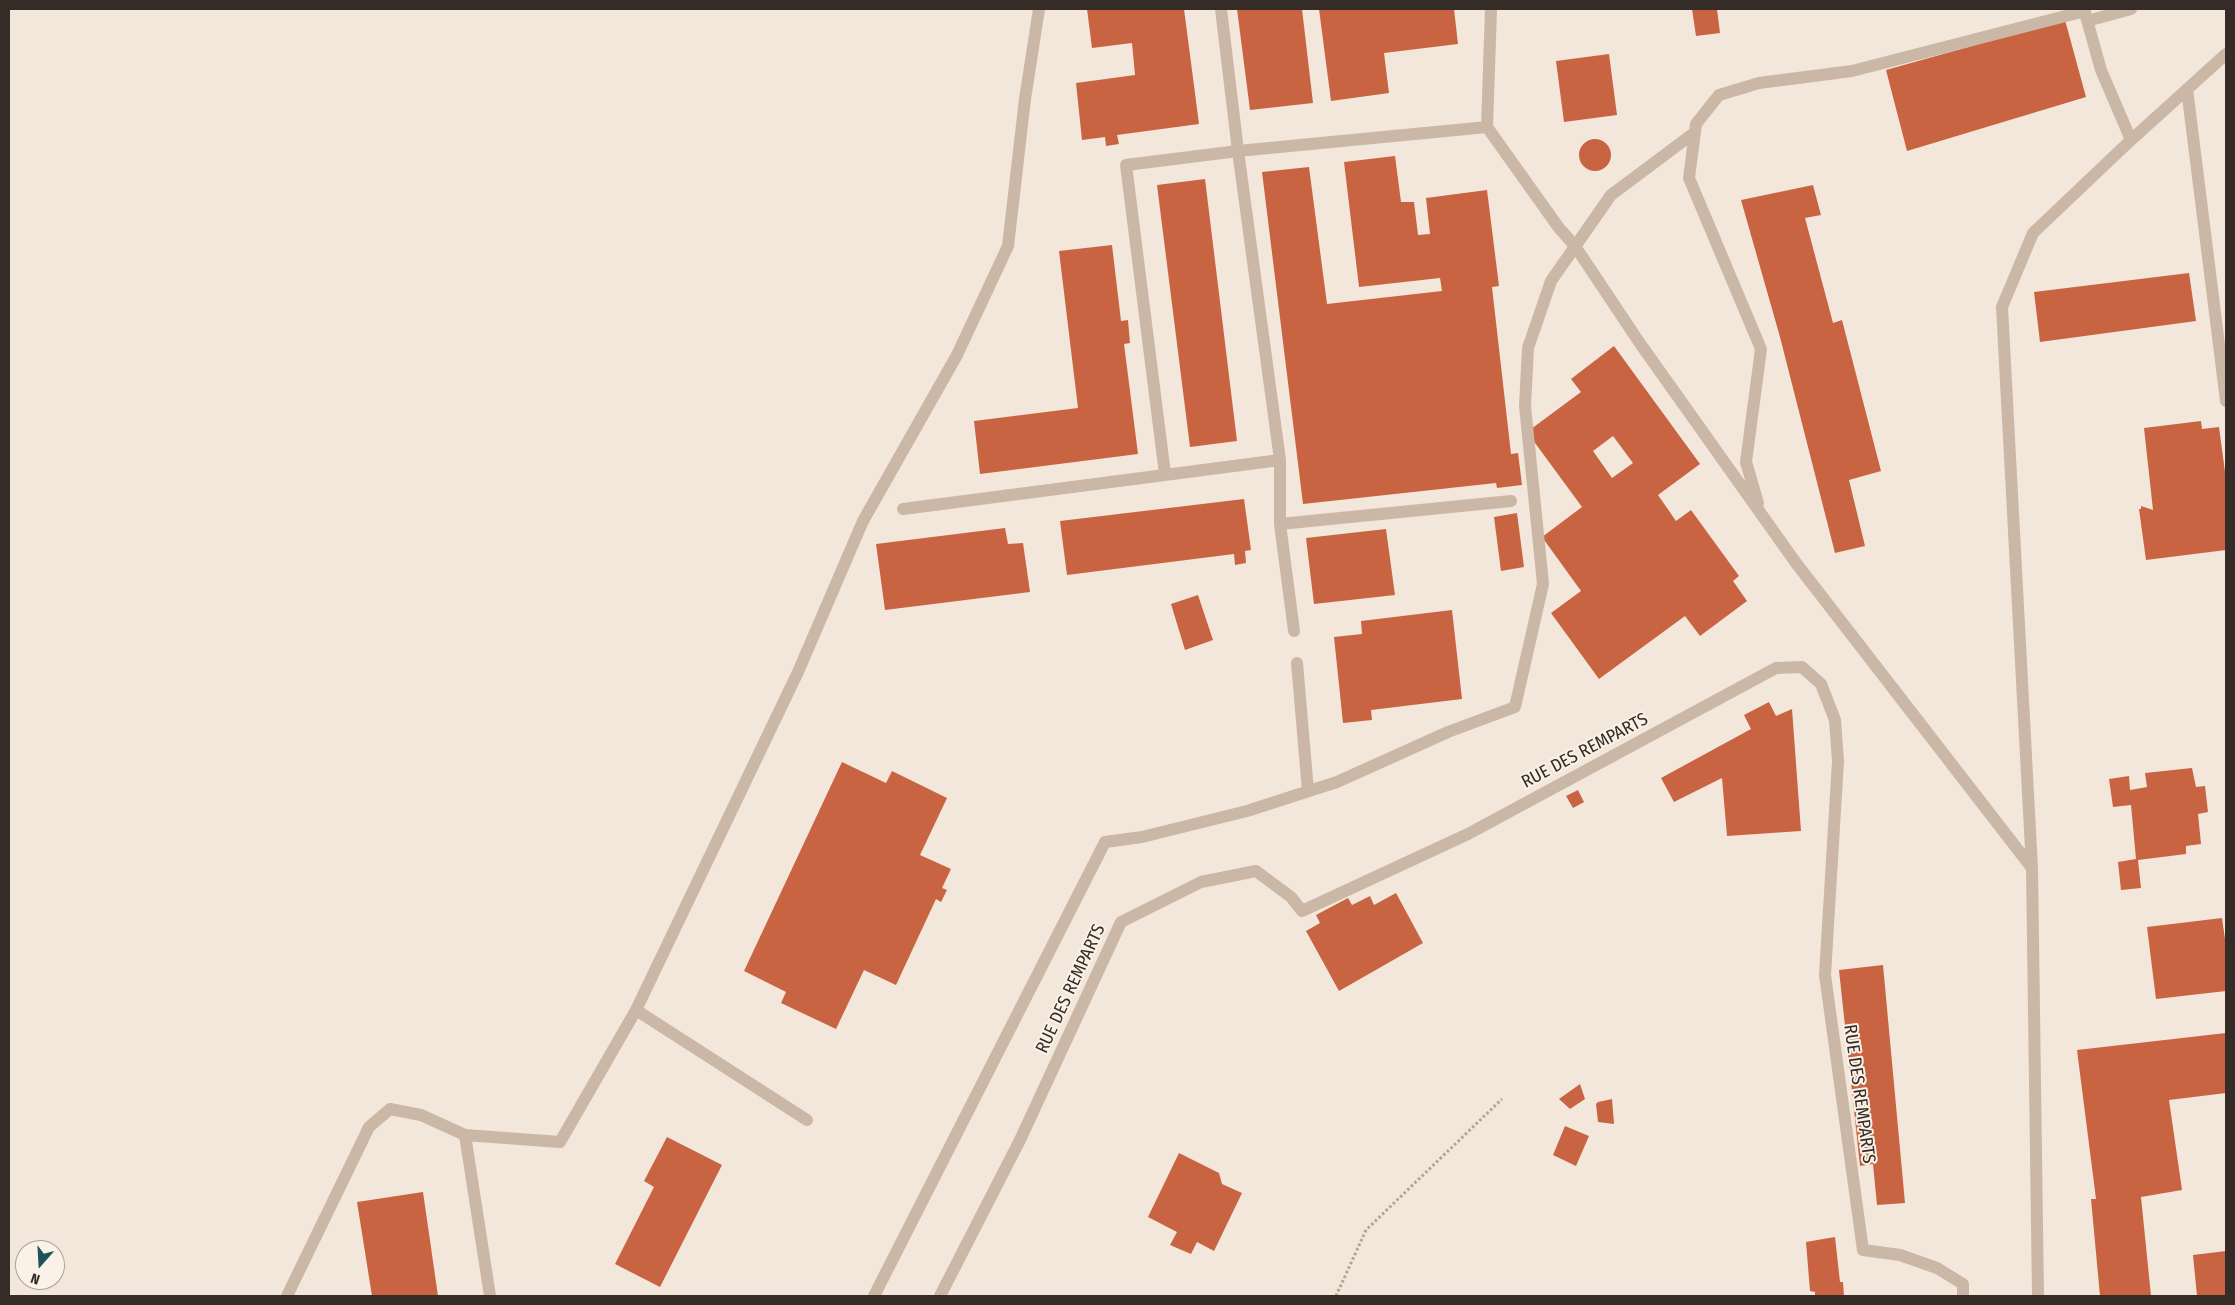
<!DOCTYPE html>
<style>
body{margin:0}
#map{position:relative;width:2235px;height:1305px;overflow:hidden;background:#f2e7da;font-family:"Fira Sans Condensed",sans-serif}
canvas{display:block}
.frame{position:absolute;inset:0;border:10px solid #362c27;pointer-events:none}
.north{position:absolute;left:15px;top:1240px;width:50px;height:50px;box-sizing:border-box;background:#faf1e7;border:1px solid #aca29a;border-radius:50%;rotate:199deg;font-size:14px;font-weight:700;line-height:20px;text-align:center;color:#362c27}
.north::after{content:'';display:block;margin:auto;width:18px;height:22px;background:#1c5459;clip-path:polygon(50% 0,100% 100%,50% 72%,0 100%)}
</style>
<div id="map">
<canvas width="2235" height="1305"></canvas>
<div class="frame"></div>
<div class="north">N</div>
</div>
<script>
const context = document.querySelector('canvas').getContext('2d');
context.lineJoin = 'round';
function fill(path, color) {
  context.fillStyle = color;
  context.fill(path, 'evenodd');
}
function toPath(rows) {
  const path = new Path2D();
  for (const r of rows) {
    if (r.length === 3) {
      path.moveTo(r[0] + r[2], r[1]);
      path.arc(r[0], r[1], r[2], 0, 2 * Math.PI);
      continue;
    }
    path.moveTo(r[0], r[1]);
    for (let i = 2; i < r.length; i += 2) path.lineTo(r[i], r[i + 1]);
  }
  return path;
}
function strokePath(path, color, width, dash) {
  context.strokeStyle = color;
  context.lineWidth = width;
  context.lineCap = dash ? 'butt' : 'round';
  context.setLineDash(dash || []);
  context.stroke(path);
}
function label(font, color, halo, rows, align = 'center') {
  context.font = font + ' "Fira Sans Condensed",sans-serif';
  context.lineWidth = 4;
  context.setLineDash([]);
  context.textBaseline = 'middle';
  context.strokeStyle = halo;
  context.fillStyle = color;
  for (const [text, x, y, turn = 0] of rows) {
    context.save();
    context.translate(x, y);
    context.rotate((+turn || 0) * Math.PI / 180);
    context.textAlign = isNaN(turn) ? turn : align;
    if (halo) context.strokeText(text, 0, 0);
    context.fillText(text, 0, 0);
    context.restore();
  }
}
fill(toPath([
 [1087,9,1184,9,1199,124,1117,135,1119,144,1106,146,1105,137,1082,140,1076,83,1135,75,1132,43,1092,48],
 [1237,9,1302,9,1313,103,1250,110],
 [1319,9,1454,9,1458,44,1384,53,1389,93,1331,101],
 [1692,9,1717,9,1720,33,1696,36],
 [2065,20,2086,97,1907,151,1886,70],
 [1609,54,1617,115,1564,122,1556,61],
 [1595,155,16],
 [1395,156,1401,202,1414,202,1418,235,1430,234,1426,198,1487,190,1499,286,1492,287,1511,454,1518,453,1522,485,1497,488,1496,483,1303,504,1262,172,1309,167,1327,304,1442,291,1440,278,1359,287,1344,162],
 [1205,179,1237,441,1190,447,1157,185],
 [1813,185,1821,215,1805,218,1833,323,1842,320,1881,471,1849,480,1865,546,1835,553,1780,337,1741,200],
 [1112,245,1121,321,1128,320,1130,343,1124,344,1138,454,980,474,974,421,1078,408,1059,251],
 [2189,273,2196,321,2040,342,2034,292],
 [1614,346,1700,464,1658,495,1676,521,1691,510,1739,576,1733,581,1747,601,1700,636,1685,616,1599,679,1551,613,1581,591,1542,537,1582,507,1527,432,1581,392,1571,379],
 [1613,436,1633,463,1612,478,1593,451],
 [2201,421,2202,429,2219,427,2226,479,2226,550,2146,560,2139,509,2141,509,2141,506,2153,510,2144,428],
 [1244,499,1251,550,1245,551,1246,563,1235,565,1234,554,1067,575,1060,521],
 [1517,513,1524,567,1501,571,1494,517],
 [1005,528,1008,544,1023,543,1030,592,885,610,876,544],
 [1386,529,1395,595,1314,604,1306,538],
 [1198,595,1213,640,1185,650,1171,604],
 [1452,610,1462,699,1371,710,1372,720,1343,723,1334,637,1362,634,1361,621],
 [1769,702,1776,716,1792,709,1801,831,1727,836,1722,778,1674,802,1661,778,1751,729,1744,715],
 [842,762,886,783,892,771,947,798,920,855,951,869,942,888,947,890,941,902,936,899,896,985,864,970,836,1029,781,1003,786,992,744,971],
 [2192,768,2196,787,2205,786,2208,812,2198,814,2201,844,2186,846,2186,854,2138,860,2141,888,2121,890,2118,862,2136,859,2131,805,2113,807,2109,779,2129,776,2130,790,2147,787,2145,773],
 [1578,790,1584,802,1573,808,1566,796],
 [1396,893,1423,943,1339,991,1306,931,1320,923,1316,915,1348,898,1352,905,1370,896,1374,905],
 [2222,918,2226,946,2226,991,2156,999,2147,927],
 [1883,965,1905,1203,1877,1205,1873,1164,1860,1166,1839,970],
 [2226,1033,2226,1093,2169,1100,2182,1190,2141,1197,2151,1296,2100,1296,2091,1199,2096,1199,2077,1050],
 [1580,1084,1585,1099,1570,1109,1559,1099],
 [1612,1099,1614,1124,1598,1122,1596,1104,1598,1102],
 [1565,1126,1589,1136,1576,1166,1553,1155],
 [667,1137,722,1165,660,1287,615,1264,654,1187,644,1181],
 [1179,1153,1219,1173,1222,1184,1242,1193,1214,1251,1197,1242,1191,1254,1170,1245,1177,1232,1148,1217],
 [423,1192,438,1296,372,1296,357,1202],
 [1835,1237,1840,1282,1843,1282,1844,1296,1815,1296,1815,1292,1810,1291,1806,1242],
 [2226,1251,2226,1296,2197,1296,2193,1255]
]), '#c96442');
strokePath(toPath([
 [1336,1296,1366,1230,1502,1099]
]), '#b6a190', 3, [2.5, 2.5]);
strokePath(toPath([
 [1221,9,1238,151,1280,460,1280,524,1294,631],
 [2084,9,2101,70,2131,140],
 [2087,21,2131,9],
 [2187,89,2226,401],
 [1487,127,1559,228,1575,246,1639,342,1796,563,2032,868],
 [1165,474,1126,165,1238,151,1487,127,1491,9],
 [1758,503,1746,462,1761,349,1689,178,1696,124,1719,95,1759,83,1852,71,2085,11],
 [903,509,1280,460],
 [1280,524,1511,501],
 [1297,663,1308,791],
 [636,1010,807,1120],
 [465,1135,490,1296],
 [287,1296,369,1127,390,1109,421,1115,465,1135,560,1142,636,1010,798,672,863,521,957,355,1008,246,1025,99,1039,9],
 [874,1296,1105,842,1142,837,1247,811,1337,782,1448,732,1515,707,1543,584,1525,406,1528,348,1551,281,1611,195,1694,133],
 [940,1296,1020,1140,1121,922,1201,882,1256,871,1291,897,1302,911,1468,834,1776,668,1802,667,1821,684,1835,720,1838,761,1825,975,1863,1250,1900,1255,1937,1268,1963,1284,1963,1296],
 [2038,1296,2032,868,2002,307,2033,233,2131,140,2226,54]
]), '#cbb7a6', 12);
label('18px', '#362c27', '#faf1e7', [
 ["RUE DES REMPARTS",1585,751,-28],
 ["RUE DES REMPARTS",1071,989,-65],
 ["RUE DES REMPARTS",1859,1094,82]
]);
</script>
